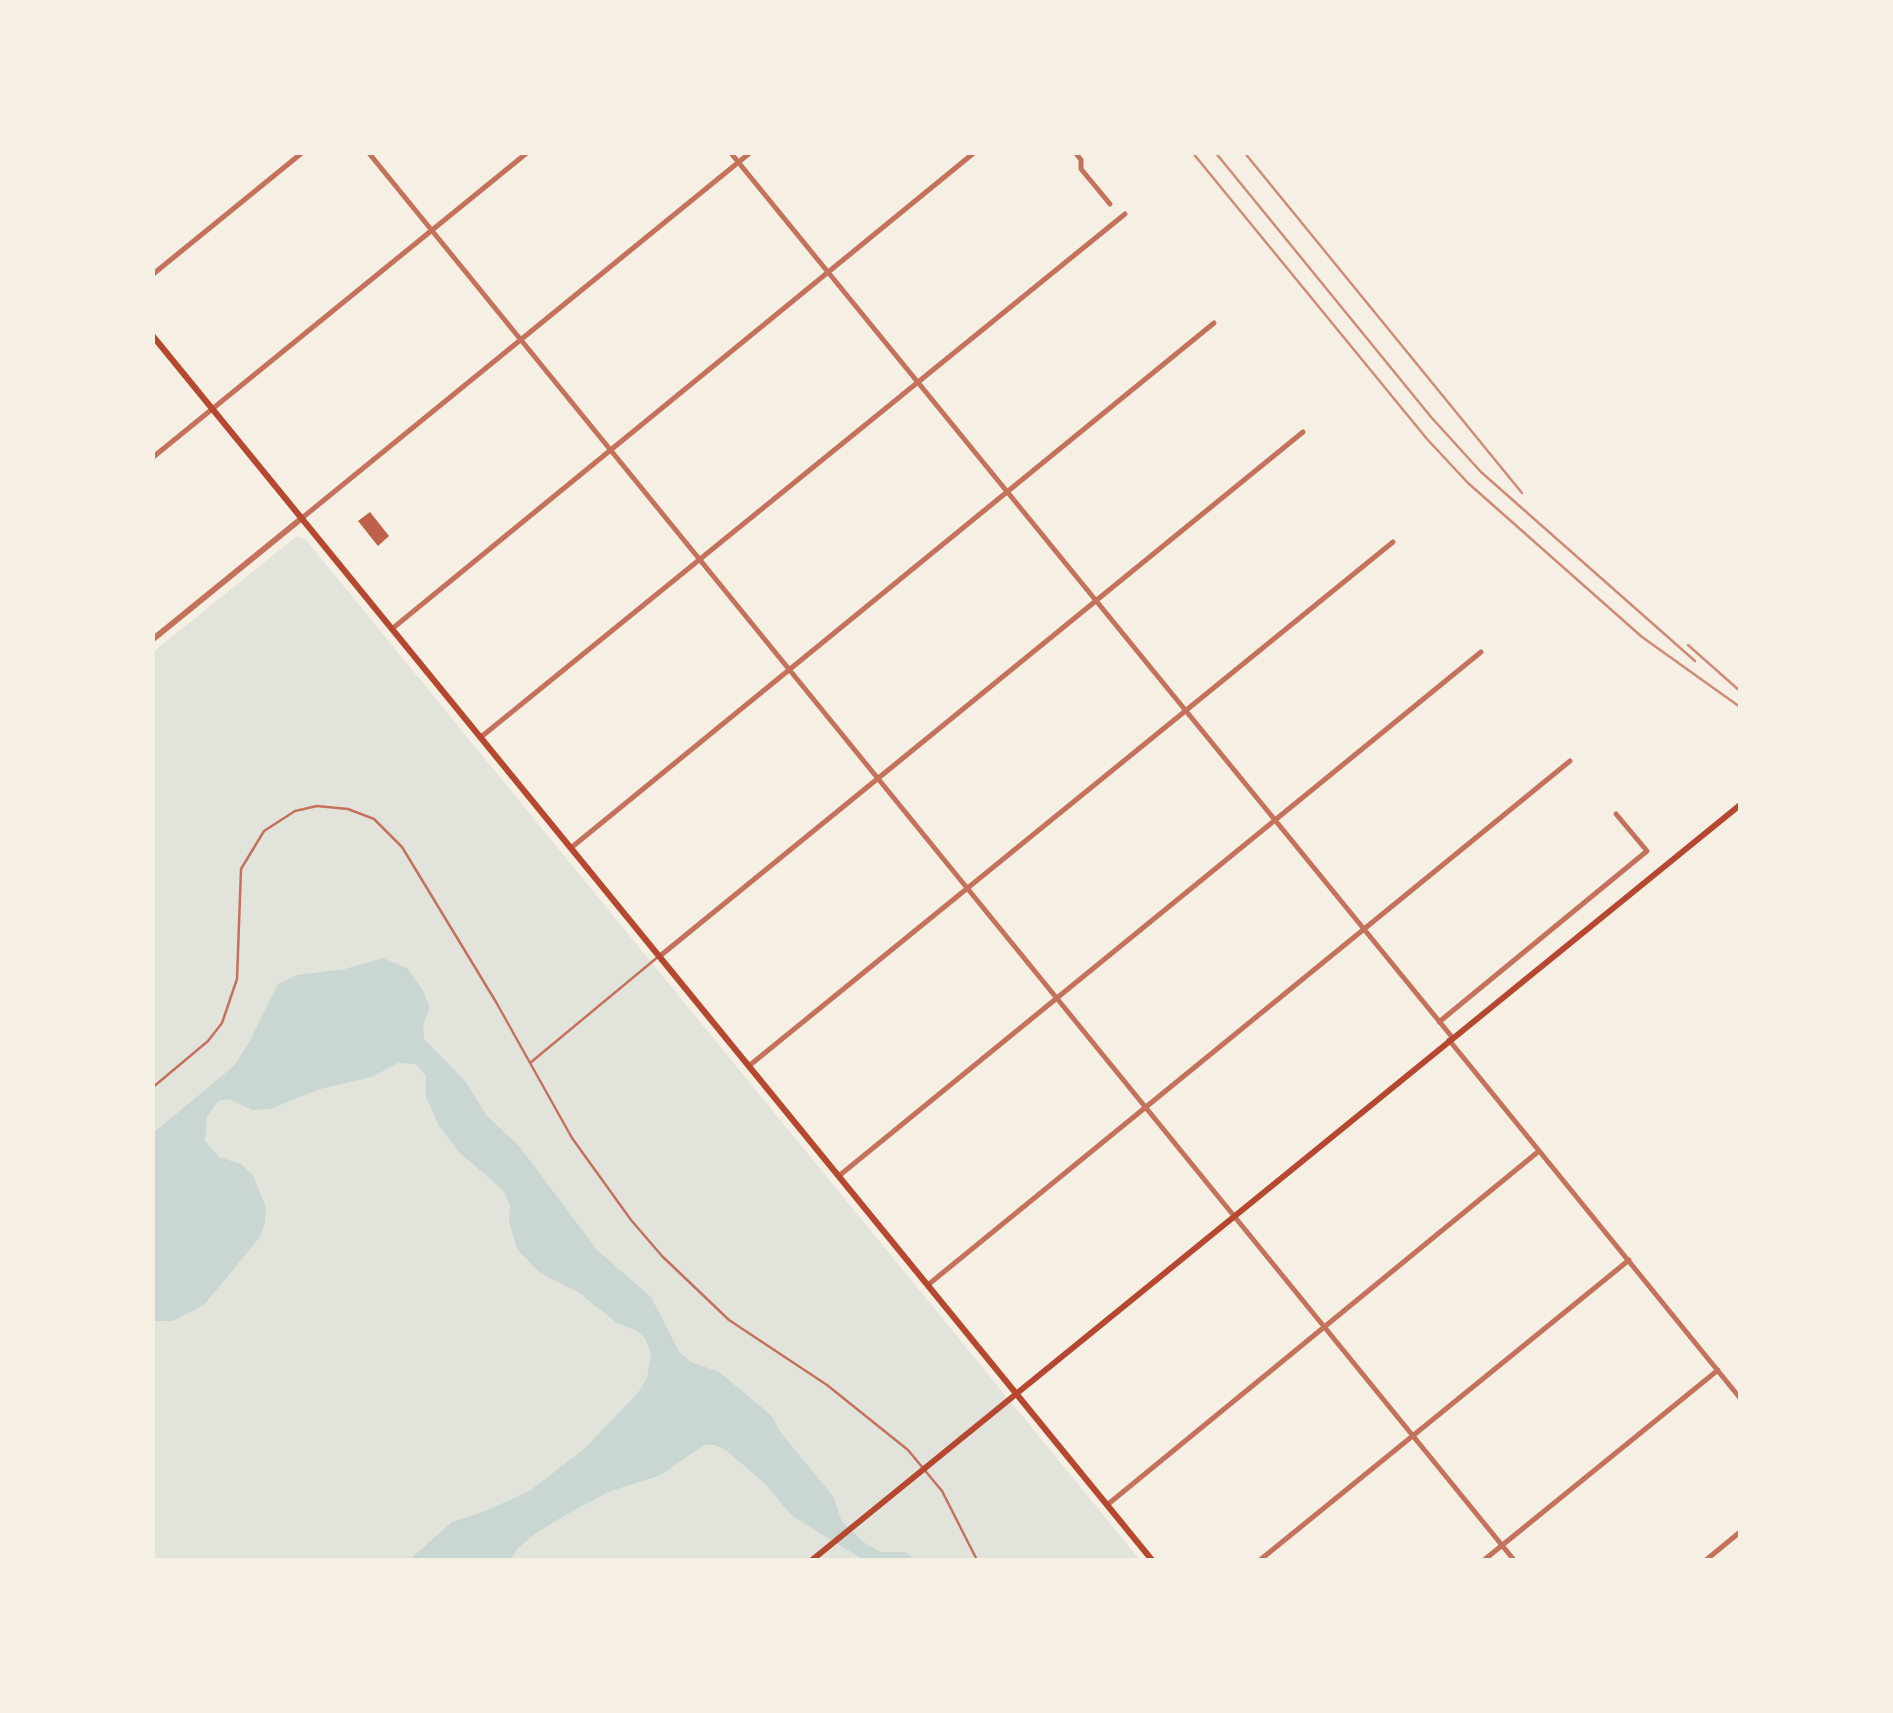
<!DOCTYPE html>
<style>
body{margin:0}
#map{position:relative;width:1893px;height:1713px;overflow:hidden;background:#f6efe4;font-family:Raleway,sans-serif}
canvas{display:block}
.frame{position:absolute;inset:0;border:155px solid #f6efe4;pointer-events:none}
</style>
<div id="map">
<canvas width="1893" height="1713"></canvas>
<div class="frame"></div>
</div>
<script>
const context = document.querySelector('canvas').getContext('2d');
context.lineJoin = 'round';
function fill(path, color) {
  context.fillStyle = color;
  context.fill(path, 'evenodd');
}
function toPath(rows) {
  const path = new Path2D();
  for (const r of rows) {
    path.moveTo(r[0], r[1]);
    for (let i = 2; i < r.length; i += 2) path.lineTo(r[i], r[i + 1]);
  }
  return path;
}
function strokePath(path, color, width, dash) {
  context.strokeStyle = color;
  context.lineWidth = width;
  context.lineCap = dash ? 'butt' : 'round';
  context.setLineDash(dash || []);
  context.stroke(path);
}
fill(toPath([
 [297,536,306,540,1140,1560,153,1560,153,652]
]), '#e2e4dc');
fill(toPath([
 [383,958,407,968,423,991,430,1008,423,1024,424,1039,466,1082,486,1115,519,1146,597,1250,651,1297,680,1353,691,1362,719,1372,771,1415,781,1433,833,1496,842,1522,866,1544,881,1552,905,1552,916,1560,864,1560,792,1516,764,1483,727,1451,715,1445,704,1445,661,1475,608,1492,564,1516,536,1533,518,1548,510,1560,409,1560,452,1522,486,1511,531,1490,584,1449,638,1393,647,1378,651,1353,645,1338,635,1330,617,1323,578,1292,540,1273,517,1249,509,1222,510,1205,503,1190,460,1153,439,1126,426,1097,426,1076,416,1064,398,1063,372,1077,320,1089,270,1109,252,1110,229,1099,218,1101,207,1116,205,1141,219,1157,241,1164,253,1175,266,1208,265,1223,259,1238,204,1305,172,1321,153,1321,152,1134,234,1066,250,1041,278,984,297,975,345,969]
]), '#c9d6d2');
fill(toPath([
 [370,512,389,536,378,546,358,521]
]), '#bf614a');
strokePath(toPath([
 [530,1063,659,956],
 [152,1088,208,1041,222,1023,237,979,241,869,264,831,295,811,317,806,348,809,374,819,402,847,496,1002,572,1138,631,1220,662,1256,729,1320,827,1385,908,1450,942,1491,977,1560]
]), '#c5725c', 2.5);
strokePath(toPath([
 [368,152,1514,1560],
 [730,152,1452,1037],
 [1075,152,1081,160,1081,169,1110,204],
 [152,275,303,152],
 [152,458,528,152],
 [302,518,751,152],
 [393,628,975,152],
 [481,737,1125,214],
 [572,847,1214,323],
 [660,956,1303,432],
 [1439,1022,1647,851,1616,814],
 [1449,1040,1740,1398],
 [750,1065,1393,542],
 [840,1175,1481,652],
 [929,1284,1570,761],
 [1107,1505,1539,1151],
 [1260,1560,1629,1260],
 [1484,1560,1718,1370],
 [1706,1560,1740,1532]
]), '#c5725c', 5);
strokePath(toPath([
 [152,640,302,518]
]), '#c5725c', 6);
strokePath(toPath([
 [152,335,1152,1560],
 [812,1560,1740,805]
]), '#b5482f', 6);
strokePath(toPath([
 [1192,152,1427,439,1468,483,1642,637,1740,707],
 [1215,152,1431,417,1481,472,1695,661],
 [1244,152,1522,493],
 [1688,645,1740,691]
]), '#cf8b77', 2.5);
</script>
